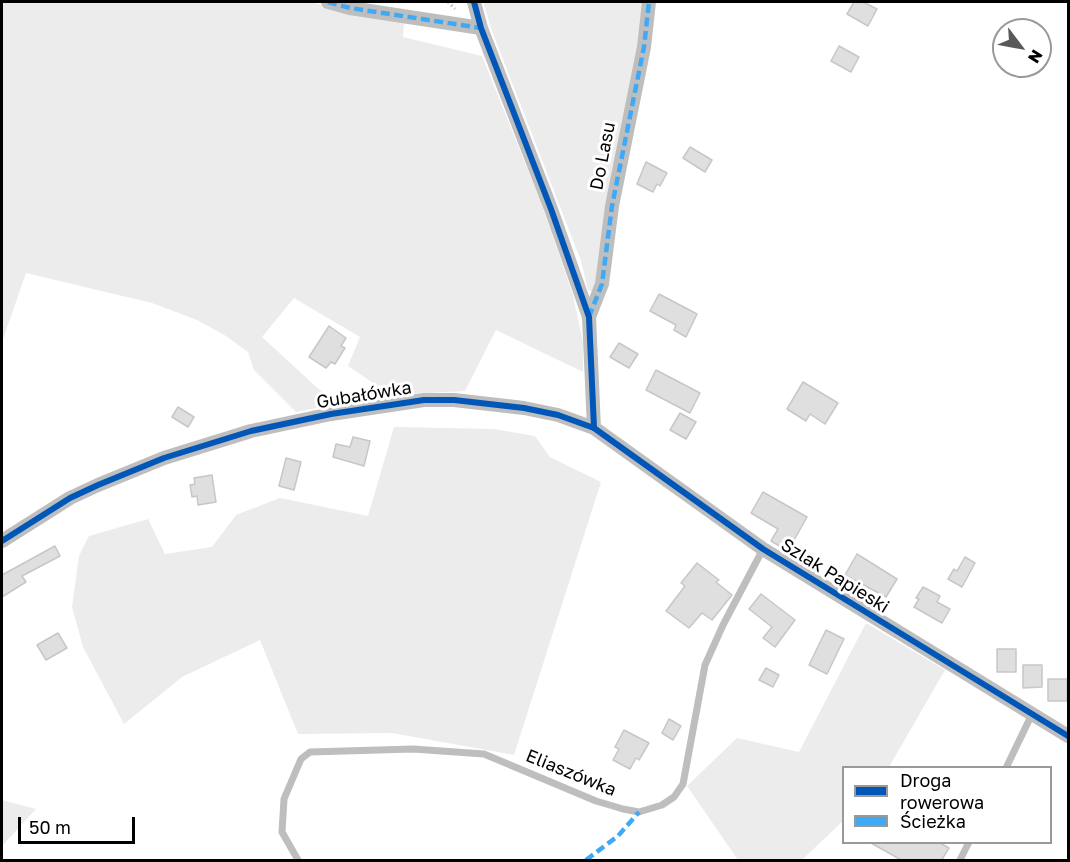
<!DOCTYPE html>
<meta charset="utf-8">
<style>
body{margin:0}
#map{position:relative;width:1070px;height:862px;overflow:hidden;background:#fff;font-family:"Golos Text",sans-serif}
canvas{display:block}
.frame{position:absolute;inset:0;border:3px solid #000;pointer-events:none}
.legend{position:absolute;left:842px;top:766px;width:210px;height:78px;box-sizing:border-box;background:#fff;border:2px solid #999;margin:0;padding:8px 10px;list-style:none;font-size:18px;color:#000}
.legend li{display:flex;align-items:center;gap:12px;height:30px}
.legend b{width:30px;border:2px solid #999}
.north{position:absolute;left:992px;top:18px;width:60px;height:60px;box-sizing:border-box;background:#fff;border:2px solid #999;border-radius:50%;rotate:122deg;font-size:16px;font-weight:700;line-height:24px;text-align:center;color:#000}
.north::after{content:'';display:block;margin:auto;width:21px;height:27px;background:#595959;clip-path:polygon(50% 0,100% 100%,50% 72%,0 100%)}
.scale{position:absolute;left:18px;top:817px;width:117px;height:27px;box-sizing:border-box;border:3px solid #000;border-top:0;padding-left:8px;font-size:18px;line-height:21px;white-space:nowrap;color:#000;-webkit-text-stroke:4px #fff;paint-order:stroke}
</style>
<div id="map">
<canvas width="1070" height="862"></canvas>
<div class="frame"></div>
<ul class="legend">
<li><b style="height:8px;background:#0057b8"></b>Droga rowerowa</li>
<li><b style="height:8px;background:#3fa9f5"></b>Ścieżka</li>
</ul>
<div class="north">N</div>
<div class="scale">50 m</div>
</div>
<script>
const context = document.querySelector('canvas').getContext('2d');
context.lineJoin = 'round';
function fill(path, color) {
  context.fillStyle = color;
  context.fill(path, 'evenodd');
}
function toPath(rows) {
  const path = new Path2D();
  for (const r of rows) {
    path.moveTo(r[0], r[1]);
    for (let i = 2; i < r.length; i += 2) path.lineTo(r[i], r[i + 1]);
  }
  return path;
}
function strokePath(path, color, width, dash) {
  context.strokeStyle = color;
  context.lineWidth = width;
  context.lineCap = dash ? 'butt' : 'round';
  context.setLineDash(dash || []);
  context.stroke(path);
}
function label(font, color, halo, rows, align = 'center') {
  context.font = font + ' "Golos Text",sans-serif';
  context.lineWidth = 6;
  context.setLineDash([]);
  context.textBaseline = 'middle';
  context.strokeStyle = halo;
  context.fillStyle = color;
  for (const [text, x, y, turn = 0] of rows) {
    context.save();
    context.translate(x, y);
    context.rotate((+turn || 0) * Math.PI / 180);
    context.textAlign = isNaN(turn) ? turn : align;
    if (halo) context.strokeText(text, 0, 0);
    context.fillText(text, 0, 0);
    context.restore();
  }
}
fill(toPath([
 [2,2,309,2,404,23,403,37,482,56,540,200,573,295,583,343,583,372,496,330,465,391,391,395,348,366,360,337,294,298,262,337,335,404,296,412,254,370,248,352,226,336,197,320,152,303,26,273,2,342],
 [483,2,646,2,595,289,593,292,588,290,581,261,492,31],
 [394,427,494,429,535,436,550,457,601,482,514,755,392,733,298,734,260,640,182,677,124,724,83,647,72,607,79,556,89,536,148,519,165,554,212,547,236,515,280,498,368,516],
 [866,623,945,670,889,767,844,768,843,821,802,860,738,860,687,786,737,738,799,752],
 [2,800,36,809,2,846]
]), '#ececec');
const building = toPath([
 [854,2,863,2,877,9,868,26,847,14,854,2],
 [839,46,859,57,851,72,831,61,839,46],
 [690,147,712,160,705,172,683,158,690,147],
 [646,162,667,173,660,186,657,184,653,192,637,184,646,162],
 [659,294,697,314,686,337,674,330,676,325,650,311,659,294],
 [329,326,346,338,341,346,345,348,335,364,331,362,326,368,309,357,329,326],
 [619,343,638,354,629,368,610,357,619,343],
 [656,370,700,393,690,413,646,390,656,370],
 [803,382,838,403,825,424,810,414,806,421,787,409,803,382],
 [178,407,194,417,188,427,172,417,178,407],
 [680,413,696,422,686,439,670,430,680,413],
 [353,437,370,441,364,466,333,457,336,444,350,447,353,437],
 [286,458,301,462,294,490,279,486,286,458],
 [212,475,216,502,198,505,197,496,192,497,190,485,195,484,194,478,212,475],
 [763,492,807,517,788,551,771,541,778,529,751,513,763,492],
 [55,546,60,556,22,576,26,582,2,597,2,575,55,546],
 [857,554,897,579,886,597,845,575,857,554],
 [965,557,975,563,962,587,948,579,954,569,957,571,965,557],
 [697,563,719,580,716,582,732,595,712,620,702,613,689,628,666,611,685,586,681,583,697,563],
 [923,587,940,596,937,602,950,609,942,623,914,607,919,599,916,598,923,587],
 [761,594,795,620,775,647,763,638,772,627,749,609,761,594],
 [826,630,844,639,827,674,809,665,826,630],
 [58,633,67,648,46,660,37,645,58,633],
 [997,649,1016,649,1016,672,997,672,997,649],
 [1023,665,1042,665,1042,687,1023,688,1023,665],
 [766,668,779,675,773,687,759,680,766,668],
 [1048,679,1067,679,1067,701,1048,701,1048,679],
 [669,719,681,726,673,740,662,733,669,719],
 [624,730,649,743,639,760,636,758,630,769,613,760,619,749,615,747,624,730],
 [871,843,940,843,949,848,941,861,903,861,871,843]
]);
fill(building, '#dfdfdf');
strokePath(building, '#c7c7c7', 1.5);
strokePath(toPath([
 [448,2,455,9]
]), '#b9b9b9', 3, [1.5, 3]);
strokePath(toPath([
 [1006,768,1032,714],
 [298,860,282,832,284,799,301,759,310,752,413,749,484,754,596,801,623,809,639,812,662,805,674,797,683,784,705,665,723,625,763,549],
 [960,860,969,842]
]), '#bebebe', 7);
strokePath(toPath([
 [328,2,350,8,481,28],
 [474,2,481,28,551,209,589,317,594,428],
 [589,317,602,284,612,206,644,47,649,2],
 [2,541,70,498,98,485,164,458,251,431,331,414,424,400,454,400,524,408,558,415,594,428,763,549,1068,736]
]), '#bebebe', 14);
strokePath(toPath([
 [328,2,350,8,481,28],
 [589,317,602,284,612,206,644,47,649,2],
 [586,860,618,836,639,812]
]), '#3fa9f5', 4.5, [9, 4.5]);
strokePath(toPath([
 [474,2,481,28,551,209,589,317,594,428],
 [2,541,70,498,98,485,164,458,251,431,331,414,424,400,454,400,524,408,558,415,594,428,763,549,1068,736]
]), '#0057b8', 6);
label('18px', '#000', '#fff', [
 ["Do Lasu",603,156,-79],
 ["Gubałówka",364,395,-9],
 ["Szlak Papieski",835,576,32],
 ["Eliaszówka",571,773,22]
]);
</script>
